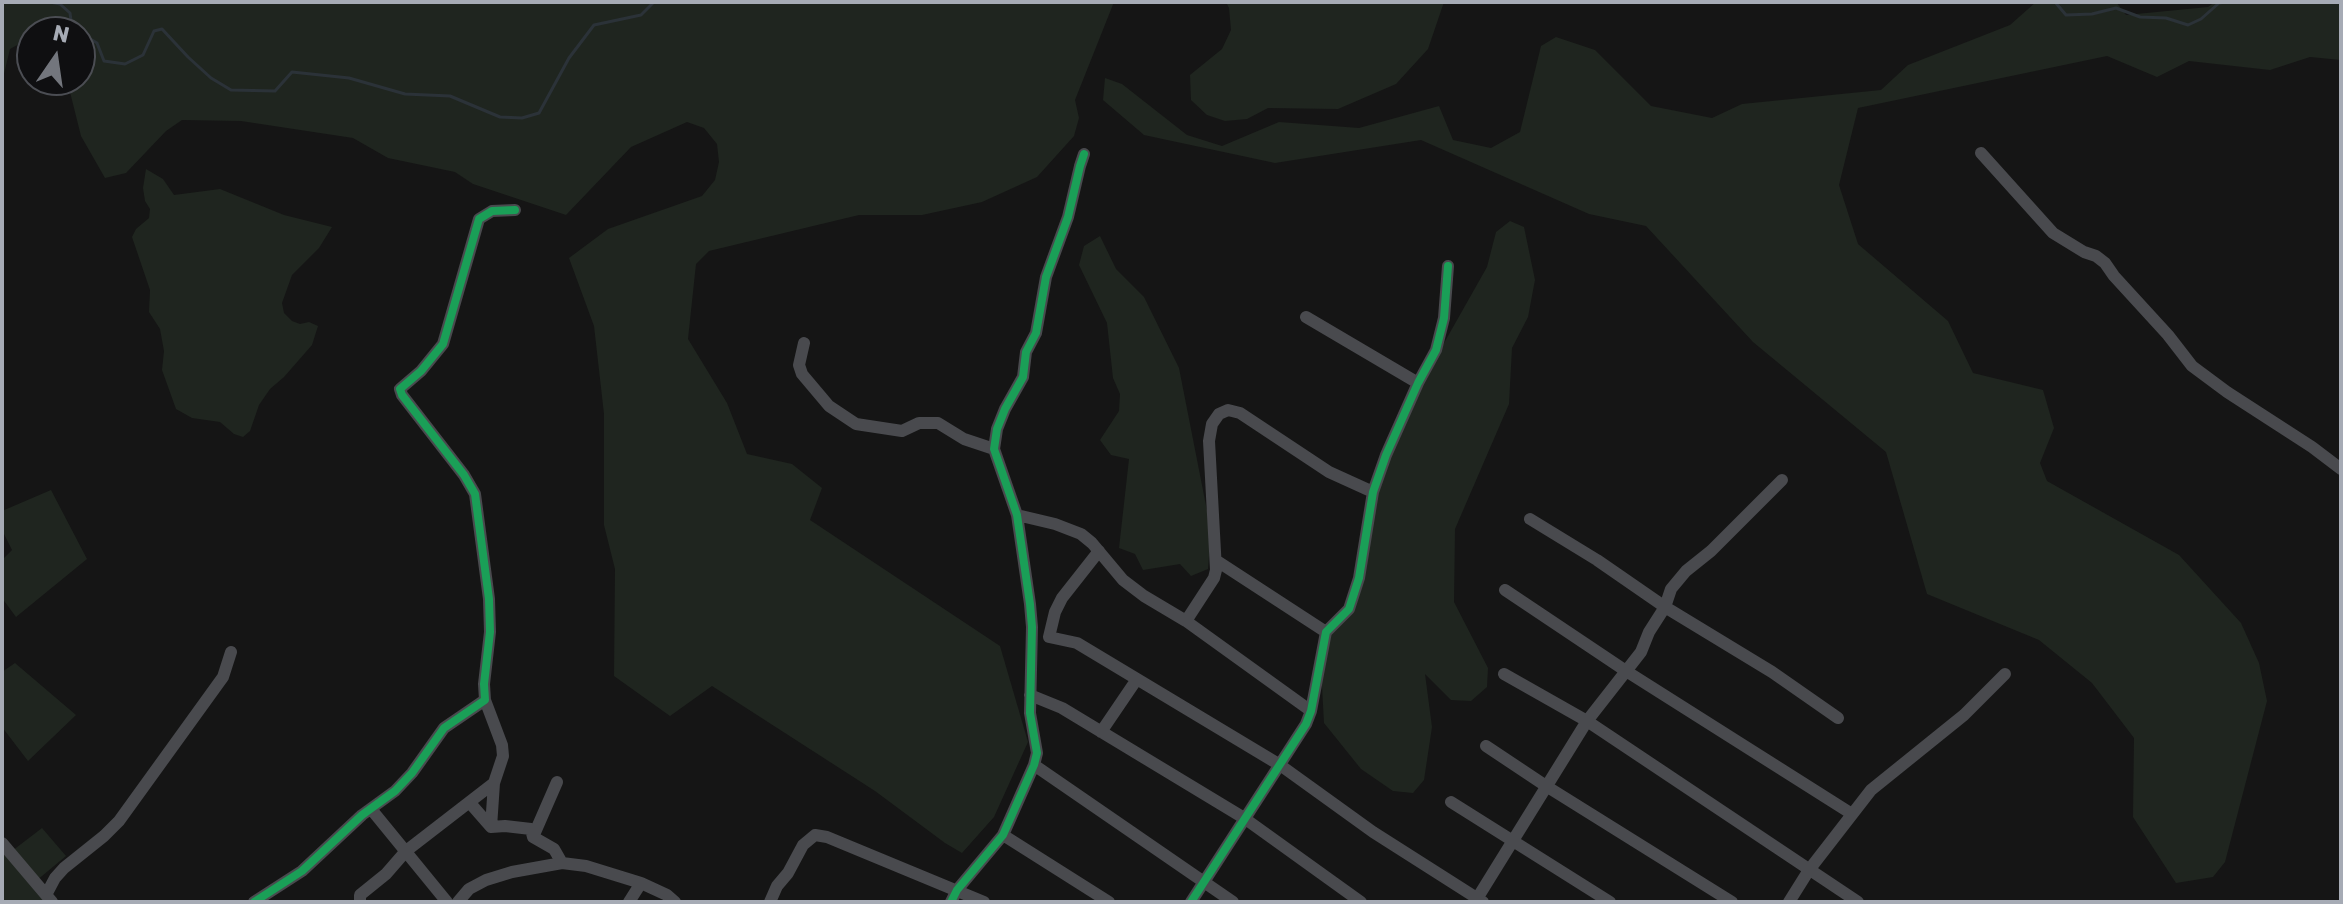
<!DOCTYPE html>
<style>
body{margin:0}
#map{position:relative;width:2343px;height:904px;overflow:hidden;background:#151515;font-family:Rubik,sans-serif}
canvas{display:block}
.frame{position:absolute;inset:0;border:4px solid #a6abb5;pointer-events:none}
.north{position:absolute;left:16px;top:16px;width:80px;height:80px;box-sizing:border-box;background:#0f0f11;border:2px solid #4b4d53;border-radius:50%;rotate:13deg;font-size:22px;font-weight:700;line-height:32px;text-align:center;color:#a6abb5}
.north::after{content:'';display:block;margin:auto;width:28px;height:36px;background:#73767d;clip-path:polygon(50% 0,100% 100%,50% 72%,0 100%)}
</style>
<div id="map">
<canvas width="2343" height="904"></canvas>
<div class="frame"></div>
<div class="north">N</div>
</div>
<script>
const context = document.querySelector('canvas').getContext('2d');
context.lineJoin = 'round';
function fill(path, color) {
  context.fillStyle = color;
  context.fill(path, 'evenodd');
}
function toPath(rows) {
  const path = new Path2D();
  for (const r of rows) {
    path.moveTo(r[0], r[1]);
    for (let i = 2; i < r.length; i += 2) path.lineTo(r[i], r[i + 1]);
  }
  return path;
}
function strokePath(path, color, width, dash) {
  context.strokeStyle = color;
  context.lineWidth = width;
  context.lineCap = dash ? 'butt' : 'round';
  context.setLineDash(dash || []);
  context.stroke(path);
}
fill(toPath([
 [2,2,1114,2,1075,100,1079,118,1074,136,1037,177,982,202,922,215,859,215,709,251,696,264,688,339,727,403,747,454,792,464,822,488,810,520,1000,646,1028,742,994,817,962,853,945,843,875,791,712,686,670,716,614,676,615,569,604,525,604,414,594,326,569,258,608,229,702,196,715,180,719,162,717,144,704,128,687,122,631,147,566,215,473,184,455,172,388,158,353,138,241,121,182,120,166,131,126,173,105,178,81,136,67,80,80,80,80,32,49,32,46,29,40,32,32,32,32,37,10,49,2,82],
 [1226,2,1444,2,1428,49,1396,84,1338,109,1268,108,1247,119,1225,121,1207,115,1191,100,1190,75,1222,49,1231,30,1229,8],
 [2036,2,2116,2,2126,15,2208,7,2215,2,2341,2,2341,60,2310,57,2270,70,2189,61,2157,77,2107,56,1858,108,1839,185,1858,244,1948,321,1973,373,2043,390,2054,428,2040,463,2047,481,2179,555,2241,623,2259,663,2267,701,2225,862,2213,877,2176,883,2133,817,2134,738,2092,683,2039,640,1927,594,1886,452,1753,342,1646,226,1589,214,1421,140,1275,163,1144,135,1103,100,1105,78,1122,84,1187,135,1222,146,1279,122,1359,128,1439,106,1453,140,1491,148,1520,132,1541,46,1556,37,1595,50,1651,106,1712,118,1742,104,1881,90,1908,65,2010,25],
 [146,169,163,179,174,195,220,189,284,215,332,227,319,248,292,275,282,303,284,313,292,321,300,324,309,322,318,326,312,345,284,377,270,389,259,405,250,431,243,437,234,434,220,422,192,418,176,409,162,370,164,351,160,329,149,312,150,290,132,237,136,229,149,218,150,209,145,201,143,188],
 [1510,221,1524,227,1535,280,1528,317,1512,348,1509,404,1455,529,1454,602,1488,668,1487,687,1471,701,1451,700,1425,674,1432,727,1424,780,1413,793,1393,791,1361,769,1324,723,1321,668,1332,631,1362,568,1377,490,1422,382,1487,267,1496,232],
 [1100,236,1116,269,1144,297,1179,368,1211,531,1208,569,1191,576,1180,564,1143,570,1135,554,1119,548,1129,459,1111,455,1100,440,1119,411,1120,394,1113,378,1107,323,1079,265,1084,246],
 [51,490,87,559,16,617,2,598,2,560,12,550,2,530,2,511],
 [15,663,76,715,28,761,2,727,2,672],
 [42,828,66,856,36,881,12,851],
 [2,849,45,902,2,902]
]), '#1f251f');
strokePath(toPath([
 [50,2,60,4,70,13,72,28,79,32],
 [2055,2,2066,15,2092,14,2116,8,2140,17,2166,18,2188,25,2201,19,2219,3,2225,2],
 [80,33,97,43,104,61,125,64,143,55,154,31,162,29,188,57,211,78,231,90,275,91,292,72,349,78,405,94,450,96,500,117,522,118,539,113,569,58,594,25,641,15,654,2]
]), '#2b3238', 3);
strokePath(toPath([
 [1981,153,2053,233,2084,252,2096,256,2105,263,2114,276,2168,335,2192,366,2227,392,2312,447,2341,469],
 [1306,317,1418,383],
 [804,343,799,365,802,374,829,406,856,424,902,431,919,423,938,423,964,439,994,449],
 [1017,515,1055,524,1081,534,1092,543,1123,580,1144,596,1186,621,1311,711],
 [1530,519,1597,560,1665,607,1772,672,1838,718],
 [1099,551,1062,598,1055,612,1049,637,1077,643,1280,765,1373,832,1483,902],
 [1217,561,1326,632],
 [1505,590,1626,671,1852,814],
 [1186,621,1214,578,1216,570,1209,441,1212,424,1219,414,1228,410,1240,413,1329,472,1373,492],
 [1504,674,1587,721,1858,902],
 [1030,695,1062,708,1244,818,1361,902],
 [1101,732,1137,679],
 [1486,746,1546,786,1732,902],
 [1034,765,1233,902],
 [1451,802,1610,902],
 [470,803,491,827,505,826,531,829,533,837,554,849,562,863],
 [371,809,447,902],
 [491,827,494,783],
 [1003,835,1109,902],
 [533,837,557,782],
 [2,843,52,902],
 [46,895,55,878,64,868,104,836,119,821,223,677,231,652],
 [254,902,302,871,362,815,395,791,412,773,444,728,485,700,484,684,490,632,489,599,475,494,464,475,402,395,400,389,421,371,443,344,479,219,492,211,515,210],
 [360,902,360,895,386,874,406,851,494,783,503,756,502,745,485,700],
 [458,902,469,889,486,880,512,872,562,863,586,866,641,883,667,895,675,902],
 [629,902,641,883],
 [770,902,777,886,788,873,803,845,815,835,827,837,984,902],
 [951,902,957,890,1003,835,1034,765,1037,753,1030,713,1032,627,1030,604,1017,515,994,449,997,429,1005,409,1023,377,1026,352,1036,333,1046,277,1068,217,1080,166,1084,154],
 [1191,902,1306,724,1311,711,1326,632,1349,609,1359,578,1373,492,1386,455,1418,383,1436,350,1444,318,1448,266],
 [1475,902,1587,721,1641,652,1649,632,1665,607,1671,589,1686,571,1711,551,1782,480],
 [1789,902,1809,870,1871,790,1964,715,2005,674]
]), '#494a4e', 12);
strokePath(toPath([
 [254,902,302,871,362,815,395,791,412,773,444,728,485,700,484,684,490,632,489,599,475,494,464,475,402,395,400,389,421,371,443,344,479,219,492,211,515,210],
 [951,902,957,890,1003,835,1034,765,1037,753,1030,713,1032,627,1030,604,1017,515,994,449,997,429,1005,409,1023,377,1026,352,1036,333,1046,277,1068,217,1080,166,1084,154],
 [1191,902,1306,724,1311,711,1326,632,1349,609,1359,578,1373,492,1386,455,1418,383,1436,350,1444,318,1448,266]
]), '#1a9f57', 8);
</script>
